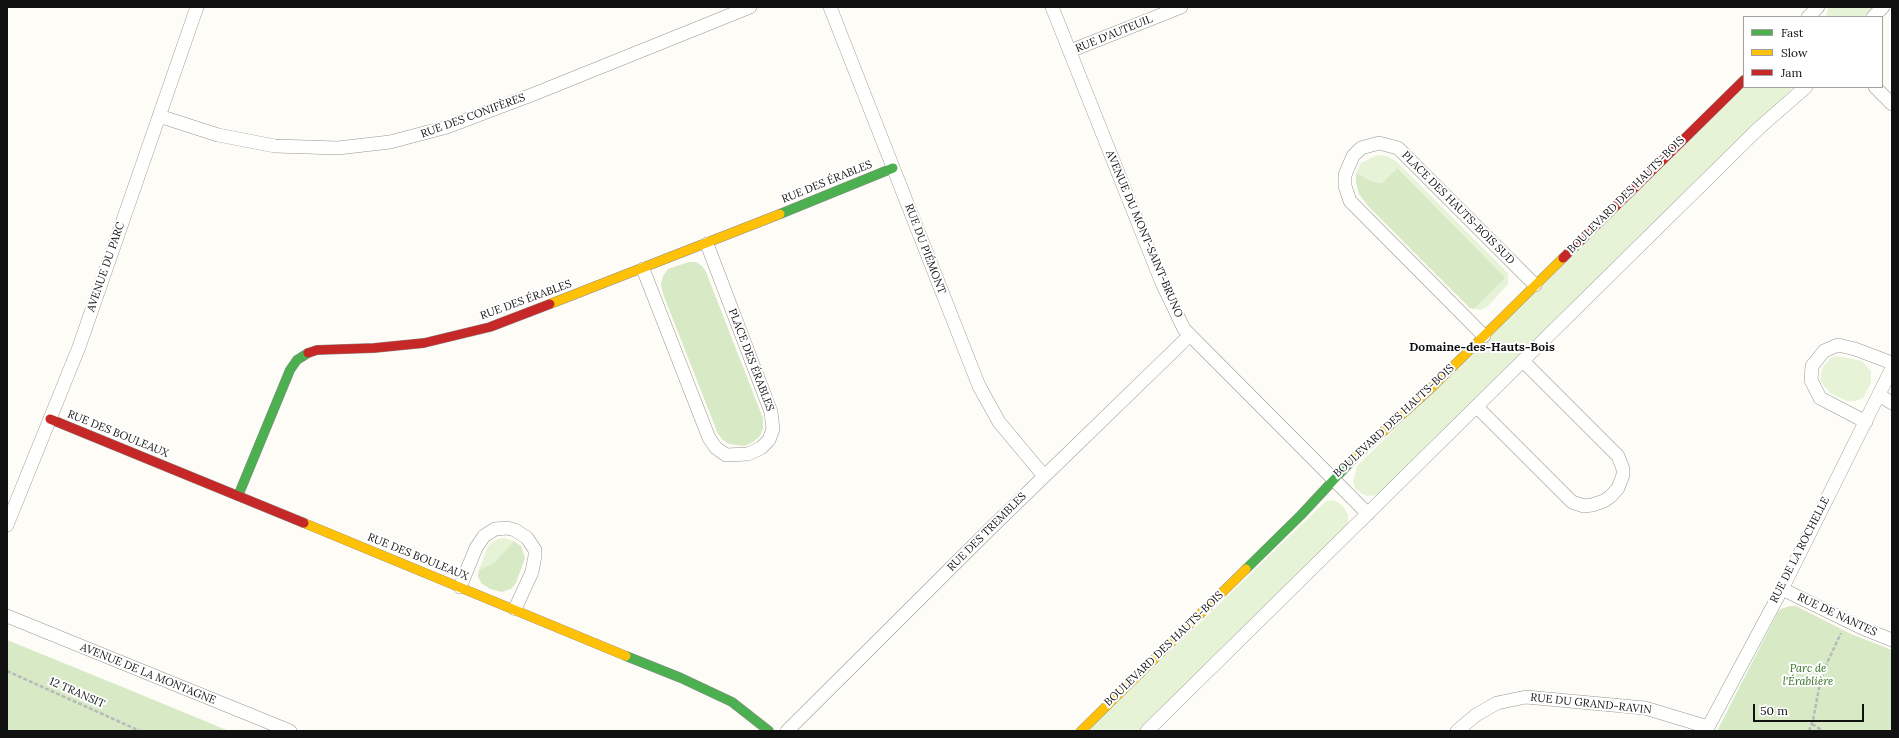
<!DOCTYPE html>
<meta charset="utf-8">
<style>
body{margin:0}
#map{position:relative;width:1899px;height:738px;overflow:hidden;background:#fdfcf7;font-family:Lora,serif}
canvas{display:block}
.frame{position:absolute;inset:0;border:8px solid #111;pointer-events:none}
.legend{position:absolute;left:1743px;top:16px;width:140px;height:72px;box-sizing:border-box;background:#fff;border:1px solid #a0a0a0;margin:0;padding:5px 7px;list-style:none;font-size:12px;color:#111}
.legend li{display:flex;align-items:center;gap:8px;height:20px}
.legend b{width:20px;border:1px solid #a0a0a0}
.scale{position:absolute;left:1753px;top:704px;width:111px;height:18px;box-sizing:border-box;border:2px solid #111;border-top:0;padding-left:5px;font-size:12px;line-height:14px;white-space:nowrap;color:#111;-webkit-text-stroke:3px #fff;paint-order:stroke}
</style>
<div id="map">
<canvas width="1899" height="738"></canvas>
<div class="frame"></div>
<ul class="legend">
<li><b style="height:5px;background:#4caf50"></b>Fast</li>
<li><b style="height:5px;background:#ffc107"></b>Slow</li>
<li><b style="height:5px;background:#c62828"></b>Jam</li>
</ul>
<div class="scale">50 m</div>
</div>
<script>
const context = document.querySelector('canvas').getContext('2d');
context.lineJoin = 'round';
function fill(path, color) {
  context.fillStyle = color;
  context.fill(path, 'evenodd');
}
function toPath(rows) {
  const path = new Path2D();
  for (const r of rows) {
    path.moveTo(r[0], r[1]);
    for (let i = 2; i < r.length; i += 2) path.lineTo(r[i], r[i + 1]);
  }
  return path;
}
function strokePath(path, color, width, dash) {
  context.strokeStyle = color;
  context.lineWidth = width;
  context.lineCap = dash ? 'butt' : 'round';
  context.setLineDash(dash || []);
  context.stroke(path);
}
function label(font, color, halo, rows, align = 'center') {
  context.font = font + ' Lora,serif';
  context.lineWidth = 4;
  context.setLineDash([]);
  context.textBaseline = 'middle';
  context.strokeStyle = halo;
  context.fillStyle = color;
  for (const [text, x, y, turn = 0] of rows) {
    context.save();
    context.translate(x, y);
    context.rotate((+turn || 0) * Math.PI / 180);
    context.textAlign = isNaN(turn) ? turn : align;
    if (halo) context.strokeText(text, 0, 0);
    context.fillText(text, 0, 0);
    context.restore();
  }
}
fill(toPath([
 [1828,7,1875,7,1865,17,1826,17],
 [1744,87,1794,87,1381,495,1367,496,1361,493,1355,488,1353,481,1357,466],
 [1377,155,1387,156,1396,161,1508,273,1508,284,1487,307,1481,310,1474,309,1504,278,1399,168,1382,183,1371,181,1356,173,1361,163],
 [1838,356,1862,361,1871,371,1871,383,1863,398,1855,401,1847,401,1830,393,1824,386,1820,379,1823,366,1832,357],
 [1332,500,1338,502,1345,509,1348,515,1348,524,1343,531,1140,731,1088,731,1326,501],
 [504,538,514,541,506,551,495,562,479,570,487,548,491,543,498,539]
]), '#e7f3d7');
fill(toPath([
 [1398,168,1505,278,1474,309,1470,308,1368,206,1359,194,1356,183,1356,173,1371,181,1382,183],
 [689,262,696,262,702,266,706,272,763,418,763,428,760,436,753,442,744,446,729,444,723,440,718,434,663,294,661,284,663,276,668,269],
 [514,541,521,546,525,558,516,583,511,589,502,592,490,589,481,583,478,576,479,570,495,562],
 [1790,606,1796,606,1851,634,1892,650,1892,731,1717,731,1778,612,1781,609],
 [7,640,120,686,229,731,7,731]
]), '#d8eac5');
const street = toPath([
 [830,7,979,386,999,422,1044,476],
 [1052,7,1162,283,1184,329,1368,514],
 [1808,17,1818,7],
 [1873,17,1883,7],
 [1070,51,1181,7],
 [1875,87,1892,104],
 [159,116,218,135,275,146,338,148,390,142,447,127,534,94,750,7],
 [643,269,709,438,716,448,726,455,748,454,761,448,769,440,773,429,771,412,707,244],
 [1484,336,1350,201,1345,186,1345,175,1353,156,1361,148,1379,143,1398,148,1535,285],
 [1879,395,1892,403],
 [1477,407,1572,502,1584,506,1592,505,1604,501,1611,496,1618,488,1623,475,1623,469,1618,456,1523,361],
 [1866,422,1820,398,1811,380,1812,366,1824,351,1838,345,1855,349,1892,363],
 [7,525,79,347,197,7],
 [460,587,476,548,484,536,495,529,507,528,515,530,527,538,535,550,535,556,532,572,515,609],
 [1782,589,1862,628,1892,640],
 [7,616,290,731],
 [787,731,991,528,1189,336],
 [1147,731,1759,128,1806,87],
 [1457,731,1476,715,1497,703,1526,697,1645,708,1708,727],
 [1706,731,1782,589,1892,368]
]);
const fast = toPath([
 [780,214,893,168],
 [238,496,290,370,297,360,308,353],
 [1246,569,1301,515,1355,457],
 [626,656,681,678,732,702,769,731]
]);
const slow = toPath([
 [550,304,780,214],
 [1355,457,1430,389,1563,258],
 [304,523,626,656],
 [1081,731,1246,569]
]);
const jam = toPath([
 [1563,258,1744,80],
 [308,353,317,350,374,348,424,343,490,327,550,304],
 [50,419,304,523]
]);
strokePath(street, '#979795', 14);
strokePath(fast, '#8e8d8b', 10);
strokePath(slow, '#8e8d8b', 10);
strokePath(jam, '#8e8d8b', 10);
strokePath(toPath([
 [7,671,140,731],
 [1812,724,1823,731],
 [1809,731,1813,720,1820,683,1827,663,1841,633]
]), '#b9b9b8', 2.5, [4, 2]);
strokePath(street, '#fffffe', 13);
strokePath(fast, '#4caf50', 9);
strokePath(slow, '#ffc107', 9);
strokePath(jam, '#c62828', 9);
label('11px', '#111', '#fff', [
 ["RUE D'AUTEUIL",1114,34,-22],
 ["RUE DES CONIFÈRES",473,116,-20],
 ["RUE DES ÉRABLES",827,182,-22],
 ["BOULEVARD DES HAUTS-BOIS",1626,195,-45],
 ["PLACE DES HAUTS-BOIS SUD",1458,208,45],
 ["AVENUE DU MONT-SAINT-BRUNO",1144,234,67],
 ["RUE DU PIÉMONT",925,249,69],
 ["AVENUE DU PARC",106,267,-71],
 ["RUE DES ÉRABLES",526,300,-20],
 ["PLACE DES ÉRABLES",751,360,69],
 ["BOULEVARD DES HAUTS-BOIS",1394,421,-43],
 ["RUE DES BOULEAUX",118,434,22],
 ["RUE DES TREMBLES",987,532,-45],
 ["RUE DE LA ROCHELLE",1800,550,-63],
 ["RUE DES BOULEAUX",418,557,22],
 ["RUE DE NANTES",1837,615,25],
 ["BOULEVARD DES HAUTS-BOIS",1164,649,-44],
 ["AVENUE DE LA MONTAGNE",148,674,22],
 ["12 TRANSIT",77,693,24],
 ["RUE DU GRAND-RAVIN",1591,704,6]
]);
label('italic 11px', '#2f6b1f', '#fff', [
 ["Parc de",1808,669],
 ["l'Érablière",1808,682]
]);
label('bold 12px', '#111', '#fff', [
 ["Domaine-des-Hauts-Bois",1482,348]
]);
</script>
